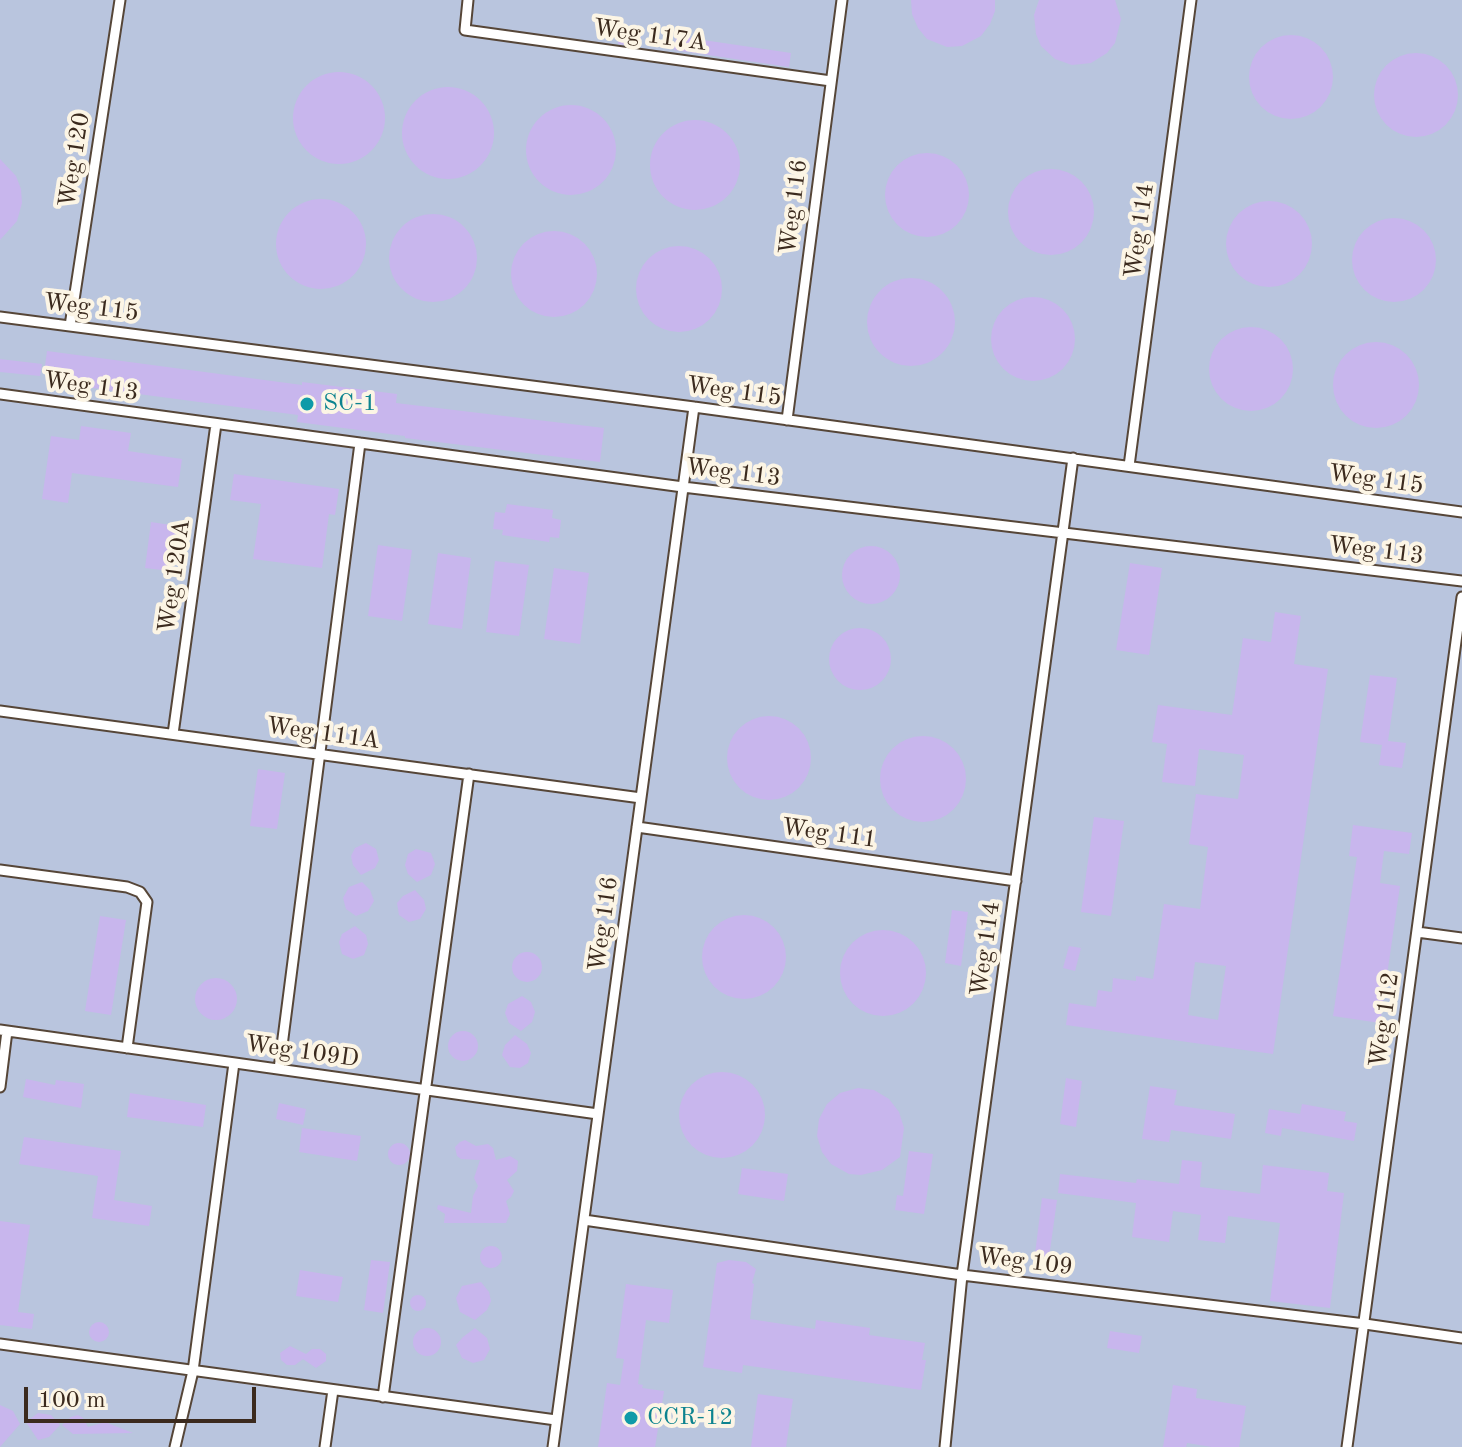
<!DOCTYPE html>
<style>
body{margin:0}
#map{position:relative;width:1462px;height:1447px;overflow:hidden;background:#f1e8cc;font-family:"Old Standard TT",serif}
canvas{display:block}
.scale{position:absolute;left:24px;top:1387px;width:232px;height:36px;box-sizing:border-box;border:4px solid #3b2a1e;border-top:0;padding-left:10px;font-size:24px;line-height:28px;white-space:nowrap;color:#3b2a1e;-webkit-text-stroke:6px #fcf5e5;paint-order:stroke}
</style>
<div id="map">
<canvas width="1462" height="1447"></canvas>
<div class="scale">100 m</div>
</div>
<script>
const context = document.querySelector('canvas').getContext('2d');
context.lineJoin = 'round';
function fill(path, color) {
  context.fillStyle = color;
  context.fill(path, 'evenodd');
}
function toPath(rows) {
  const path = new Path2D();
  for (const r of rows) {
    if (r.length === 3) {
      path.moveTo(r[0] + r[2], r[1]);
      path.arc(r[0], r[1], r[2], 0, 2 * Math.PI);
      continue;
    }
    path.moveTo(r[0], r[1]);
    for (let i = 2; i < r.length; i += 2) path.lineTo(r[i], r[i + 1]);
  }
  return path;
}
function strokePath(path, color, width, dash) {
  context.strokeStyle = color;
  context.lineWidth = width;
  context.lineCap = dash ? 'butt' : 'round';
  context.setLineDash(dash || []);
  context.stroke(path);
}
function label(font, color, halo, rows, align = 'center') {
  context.font = font + ' "Old Standard TT",serif';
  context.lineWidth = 8;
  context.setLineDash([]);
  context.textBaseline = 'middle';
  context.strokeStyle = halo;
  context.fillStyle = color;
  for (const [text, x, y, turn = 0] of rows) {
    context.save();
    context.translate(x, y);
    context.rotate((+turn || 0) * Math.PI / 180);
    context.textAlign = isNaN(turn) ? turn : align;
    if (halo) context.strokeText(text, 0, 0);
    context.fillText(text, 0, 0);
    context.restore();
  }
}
fill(toPath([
 [0,0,1462,0,1462,1447,0,1447]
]), '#b9c5de');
fill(toPath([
 [911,0,995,0,995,11,990,24,981,36,962,46,947,47,927,39,918,28,912,14],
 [1039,0,1115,0,1121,19,1115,43,1107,53,1091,63,1072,65,1055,59,1041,46,1036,34,1034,15],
 [620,31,641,34,640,47,618,44],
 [1291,77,42],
 [676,36,791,53,789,67,674,50],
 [1416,95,42],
 [339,118,46],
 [448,133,46],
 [571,150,45],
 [695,165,45],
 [927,195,42],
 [0,159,16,176,21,189,22,203,17,221,0,240],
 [1051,212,43],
 [321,244,45],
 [1269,244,43],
 [433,258,44],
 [1394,260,42],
 [554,274,43],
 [679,289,43],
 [911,322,44],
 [1033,339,42],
 [1251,369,42],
 [1376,385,43],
 [47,351,302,385,302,382,397,394,396,403,604,428,600,462,405,438,405,436,297,422,298,415,70,385,72,370,45,366],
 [0,359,42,364,40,376,0,372],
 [81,426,131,433,128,451,182,459,178,487,72,473,68,503,42,499,51,436,79,440],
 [234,474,339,489,335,515,329,514,322,568,253,559,261,504,230,500],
 [507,504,553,510,552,518,561,520,559,538,550,537,549,542,502,535,503,530,493,529,495,512,505,513],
 [151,522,177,526,170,571,145,568],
 [378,545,412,550,402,621,368,616],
 [871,575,29],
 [438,553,471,558,462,629,428,624],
 [495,561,529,565,519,636,486,632],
 [1130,563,1162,568,1149,655,1116,650],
 [554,568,589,573,580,644,544,639],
 [1275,612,1301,616,1294,664,1328,669,1273,1054,1066,1025,1069,1003,1096,1007,1098,990,1112,992,1113,978,1136,981,1136,976,1153,979,1164,904,1200,909,1208,847,1189,844,1196,794,1238,799,1244,755,1199,749,1195,786,1162,782,1167,744,1152,742,1158,705,1232,715,1243,638,1271,642],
 [1195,962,1226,966,1218,1020,1188,1015],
 [860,659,31],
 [1370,675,1397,678,1388,741,1406,743,1402,768,1379,765,1382,745,1360,742],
 [769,758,42],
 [923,779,43],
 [258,769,285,773,277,829,250,826],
 [1094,817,1124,821,1111,916,1081,912],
 [1353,825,1412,833,1409,854,1384,851,1380,883,1400,886,1380,1023,1333,1016,1357,857,1349,856],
 [366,843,376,849,379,860,375,868,361,875,353,865,351,856,355,848],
 [416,849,431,853,435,864,431,875,417,882,408,874,405,865,408,854],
 [362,882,370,890,374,901,368,911,356,916,346,909,343,898,349,887],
 [415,890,424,900,426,909,420,919,409,922,399,915,397,903,403,896],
 [952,910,968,912,961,966,945,963],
 [744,957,42],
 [100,916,126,920,111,1015,85,1011],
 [355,926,366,935,368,944,364,955,353,959,342,954,339,942,342,934],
 [883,973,43],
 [1069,946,1081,948,1075,971,1063,968],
 [527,967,15],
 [216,999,21],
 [522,996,531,1002,535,1012,532,1022,521,1031,509,1023,505,1013,508,1004],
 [463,1046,15],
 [515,1035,527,1044,531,1053,528,1063,520,1068,510,1067,502,1055,505,1045],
 [722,1115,43],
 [1066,1078,1082,1081,1076,1127,1060,1124],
 [26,1079,55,1085,56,1080,84,1084,81,1108,23,1097],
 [1150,1086,1177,1090,1174,1105,1235,1114,1231,1139,1171,1130,1169,1142,1142,1139],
 [858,1088,874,1090,889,1099,899,1112,904,1128,900,1157,882,1170,861,1175,849,1174,831,1164,822,1152,817,1136,819,1119,827,1104,840,1093],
 [130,1093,206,1105,203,1127,127,1117],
 [279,1103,306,1109,303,1125,276,1119],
 [1302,1104,1346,1112,1344,1121,1357,1123,1354,1141,1282,1128,1281,1136,1265,1133,1269,1109,1300,1114],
 [302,1128,361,1136,357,1161,299,1152],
 [24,1137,121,1151,114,1200,152,1206,149,1226,92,1218,98,1176,19,1164],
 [465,1140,476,1146,488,1144,493,1148,496,1160,510,1156,518,1161,517,1171,507,1180,514,1191,511,1197,506,1201,510,1214,506,1223,444,1223,445,1214,437,1209,438,1205,471,1213,473,1196,478,1186,474,1178,480,1160,461,1159,457,1156,455,1147,460,1142],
 [399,1154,11],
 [909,1151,933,1154,924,1214,895,1210,897,1195,903,1196],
 [1182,1160,1202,1162,1200,1187,1260,1194,1263,1165,1329,1173,1327,1191,1344,1193,1330,1308,1270,1301,1280,1223,1228,1216,1225,1243,1198,1240,1201,1215,1173,1211,1169,1242,1132,1237,1136,1203,1058,1193,1060,1174,1136,1183,1137,1179,1179,1184],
 [742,1168,788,1174,784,1201,738,1194],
 [1042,1198,1057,1200,1047,1272,1033,1270],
 [0,1221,30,1225,18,1312,34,1314,32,1329,0,1325],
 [491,1257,11],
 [371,1260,390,1262,383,1313,364,1310],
 [729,1260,746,1262,756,1269,752,1283,754,1284,750,1319,815,1329,816,1320,870,1328,869,1335,925,1343,922,1360,926,1360,921,1390,743,1365,742,1373,703,1367,717,1263],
 [300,1270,343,1277,338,1302,296,1296],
 [481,1282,489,1292,491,1301,487,1310,475,1320,460,1312,456,1298,462,1286],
 [626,1284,673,1290,669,1323,646,1320,638,1384,643,1385,642,1388,664,1391,655,1447,598,1447,607,1383,620,1385,624,1359,616,1358],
 [418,1303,8],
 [99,1332,10],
 [427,1342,14],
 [475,1328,487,1338,490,1349,484,1360,473,1363,462,1358,456,1345,463,1337],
 [1110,1331,1142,1336,1139,1353,1107,1348],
 [290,1346,306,1354,312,1349,320,1349,326,1354,326,1361,316,1368,303,1359,295,1365,287,1365,281,1360,280,1353],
 [1173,1385,1197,1389,1196,1398,1246,1406,1239,1447,1212,1447,1187,1443,1186,1447,1163,1447],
 [758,1394,793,1399,786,1447,751,1447],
 [0,1405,13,1411,20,1424,0,1447],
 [38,1413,51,1415,60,1425,49,1437,38,1440,26,1422],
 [78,1415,83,1418,88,1427,105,1422,133,1433,73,1434,62,1425,71,1417]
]), '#c8b6ed');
const lane = toPath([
 [468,0,465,30,831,81],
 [0,317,694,407,1462,512],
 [70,326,120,0],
 [0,394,683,487,1462,581],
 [787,420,842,0],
 [1129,466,1191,0],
 [0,711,641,798],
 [173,734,216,424],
 [637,827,1016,881],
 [0,870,127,887,140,892,147,902,127,1048],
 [1417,932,1462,938],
 [0,1030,598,1114],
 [279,1069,360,443],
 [0,1087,7,1031],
 [584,1220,962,1275,1365,1324,1462,1338],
 [0,1344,556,1420],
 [383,1397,469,774],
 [175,1447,193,1371,234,1063],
 [325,1447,333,1390],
 [553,1447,694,407],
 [945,1447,962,1275,1073,458],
 [1347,1447,1462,597]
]);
strokePath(lane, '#564638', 13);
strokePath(lane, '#fff', 9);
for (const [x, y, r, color] of [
 [307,404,8,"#0f9aa8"],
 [631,1418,8,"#0f9aa8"]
]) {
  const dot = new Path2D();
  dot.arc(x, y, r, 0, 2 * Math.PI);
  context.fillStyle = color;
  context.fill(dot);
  strokePath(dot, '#fcf5e5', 3);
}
label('24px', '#3b2a1e', '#fcf5e5', [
 ["Weg 117A",650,36,8],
 ["Weg 120",75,160,-81],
 ["Weg 116",794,207,-83],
 ["Weg 114",1140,231,-82],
 ["Weg 115",91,308,7],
 ["Weg 113",91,387,8],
 ["Weg 115",734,392,8],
 ["Weg 113",733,473,7],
 ["Weg 115",1376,480,8],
 ["Weg 113",1376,551,7],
 ["Weg 120A",175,576,-82],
 ["Weg 111A",323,734,8],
 ["Weg 111",829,834,8],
 ["Weg 116",604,924,-82],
 ["Weg 114",986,949,-82],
 ["Weg 112",1385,1020,-82],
 ["Weg 109D",302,1052,8],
 ["Weg 109",1025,1262,7]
]);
label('24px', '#0d838f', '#fcf5e5', [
 ["SC-1",323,404],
 ["CCR-12",647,1418]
], 'left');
</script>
